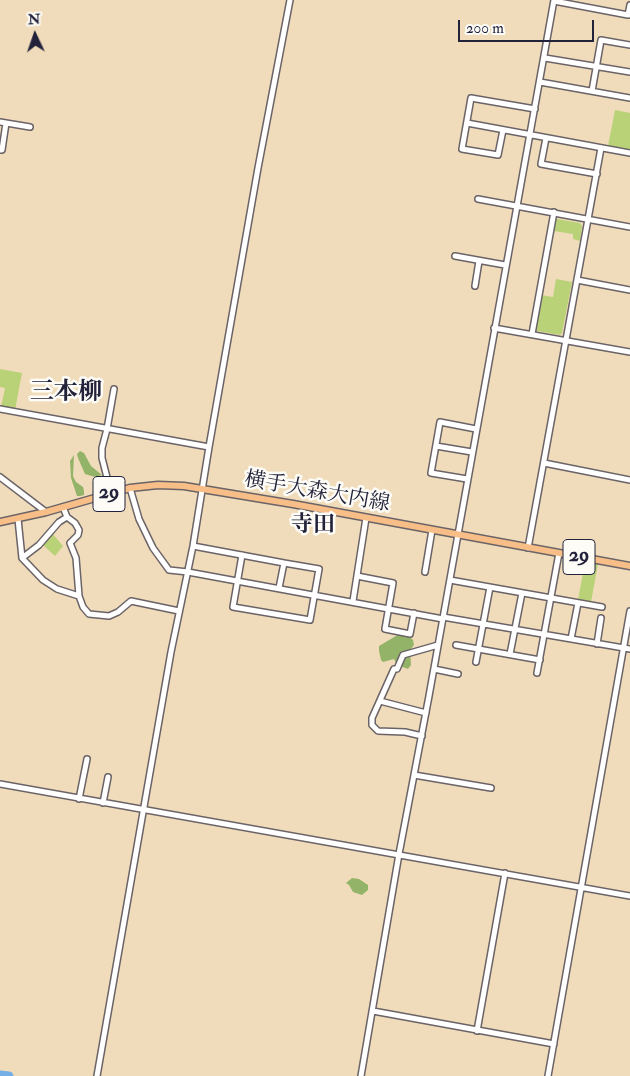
<!DOCTYPE html>
<meta charset="utf-8">
<style>
body{margin:0}
#map{position:relative;width:630px;height:1076px;overflow:hidden;background:#f0dcba;font-family:"IM FELL Double Pica",serif}
canvas{display:block}
.north{position:absolute;left:10px;top:10px;width:50px;height:50px;-webkit-text-stroke:4px #fdfcf7;paint-order:stroke;rotate:357deg;font-size:14px;font-weight:700;line-height:20px;text-align:center;color:#22223b}
.north::after{content:'';display:block;margin:auto;width:18px;height:22px;background:#22223b;clip-path:polygon(50% 0,100% 100%,50% 72%,0 100%)}
.scale{position:absolute;left:458px;top:20px;width:136px;height:22px;box-sizing:border-box;border:2px solid #22223b;border-top:0;padding-left:6px;font-size:15px;line-height:18px;white-space:nowrap;color:#22223b;-webkit-text-stroke:4px #fdfcf7;paint-order:stroke}
</style>
<div id="map">
<canvas width="630" height="1076"></canvas>
<div class="north">N</div>
<div class="scale">200 m</div>
</div>
<script>
const context = document.querySelector('canvas').getContext('2d');
context.lineJoin = 'round';
function fill(path, color) {
  context.fillStyle = color;
  context.fill(path, 'evenodd');
}
function toPath(rows) {
  const path = new Path2D();
  for (const r of rows) {
    path.moveTo(r[0], r[1]);
    for (let i = 2; i < r.length; i += 2) path.lineTo(r[i], r[i + 1]);
  }
  return path;
}
function strokePath(path, color, width, dash) {
  context.strokeStyle = color;
  context.lineWidth = width;
  context.lineCap = dash ? 'butt' : 'round';
  context.setLineDash(dash || []);
  context.stroke(path);
}
function label(font, color, halo, rows, align = 'center') {
  context.font = font + ' "IM FELL Double Pica","Noto Serif JP",serif';
  context.lineWidth = 5;
  context.setLineDash([]);
  context.textBaseline = 'middle';
  context.strokeStyle = halo;
  context.fillStyle = color;
  for (const [text, x, y, turn = 0] of rows) {
    context.save();
    context.translate(x, y);
    context.rotate((+turn || 0) * Math.PI / 180);
    context.textAlign = isNaN(turn) ? turn : align;
    if (halo) context.strokeText(text, 0, 0);
    context.fillText(text, 0, 0);
    context.restore();
  }
}
fill(toPath([
 [615,110,630,113,630,150,608,146],
 [557,219,580,223,582,226,580,241,573,239,573,234,554,231,555,221],
 [556,279,572,282,562,333,560,335,537,331,535,329,541,295,553,297],
 [0,369,22,373,15,410,1,407,5,388,0,387],
 [52,533,63,546,55,556,42,544],
 [585,562,598,564,591,602,578,600]
]), '#bad277');
fill(toPath([
 [80,451,84,453,91,466,102,475,95,477,85,474,78,458,77,454],
 [74,455,73,476,76,482,83,487,84,491,84,495,80,496,77,496,71,478,70,461],
 [401,633,408,635,413,640,414,645,410,650,411,665,408,669,397,665,394,659,383,662,381,660,379,651,379,646],
 [352,878,359,879,368,885,368,890,362,895,353,892,349,885,346,883]
]), '#93b468');
strokePath(toPath([
 [0,1075,9,1076]
]), '#75afe6', 9);
const minor = toPath([
 [554,1,628,15,630,5],
 [545,58,630,72],
 [540,82,630,98],
 [592,91,601,40,630,45],
 [0,122,30,127],
 [467,123,630,153],
 [503,130,498,155,462,149,471,98,535,109],
 [546,138,541,164,597,174],
 [0,150,2,150,6,123],
 [478,199,630,227],
 [455,256,505,265],
 [577,280,630,290],
 [475,286,479,261],
 [494,328,630,352],
 [532,334,554,212],
 [0,409,209,447],
 [436,446,472,452],
 [544,463,630,480],
 [0,477,46,512],
 [467,479,431,473,440,422,476,429],
 [130,488,139,519,153,548,169,570,188,572,443,619],
 [111,493,102,458,102,448,107,429,114,389],
 [63,507,67,517,75,523,79,530,78,535,70,543,76,558,79,596],
 [18,519,22,558,43,580,57,589,79,596,83,607,89,614,109,616,118,612,131,601,179,611],
 [193,546,284,563],
 [528,548,601,148],
 [242,555,233,607,310,620,319,569,284,563,279,588],
 [22,558,39,545,59,522,67,517],
 [425,572,432,530],
 [357,576,393,583,385,629,410,634,414,613],
 [450,580,602,607],
 [353,601,366,518],
 [443,617,630,649],
 [571,639,578,603],
 [597,644,601,618],
 [456,645,540,660],
 [510,654,522,593],
 [476,662,490,587],
 [434,669,458,674],
 [537,673,559,553],
 [380,701,426,713],
 [422,736,405,732,378,731,372,725,372,718,394,669,397,669,403,655,438,645],
 [414,775,491,788],
 [0,784,630,896],
 [79,799,87,759],
 [103,803,108,777],
 [373,1011,554,1044],
 [477,1031,505,873],
 [97,1076,171,652,193,546,209,447,258,168,290,0],
 [361,1076,399,854,429,696,554,0],
 [548,1076,630,611]
]);
const major = toPath([
 [0,522,46,512,130,488,158,485,184,486,293,504,630,566]
]);
strokePath(minor, '#6a6367', 8);
strokePath(major, '#6a6367', 9);
strokePath(minor, '#fff', 5);
strokePath(major, '#f7be87', 6);
for (const [x, y, w] of [
 [109,494,32],
 [579,557,32]
]) {
  const box = new Path2D();
  box.roundRect(x - w / 2, y - 17.5, w, 35, 4);
  context.fillStyle = '#fdfcf7';
  context.fill(box);
  strokePath(box, '#22223b', 1);
}
label('bold 20px', '#22223b', null, [
 ["29",109,494],
 ["29",579,557]
]);
label('21px', '#22223b', '#fdfcf7', [
 ["横手大森大内線",317,493,10]
]);
label('bold 22px', '#22223b', '#fdfcf7', [
 ["寺田",313,526]
]);
label('bold 24px', '#22223b', '#fdfcf7', [
 ["三本柳",66,394]
]);
</script>
